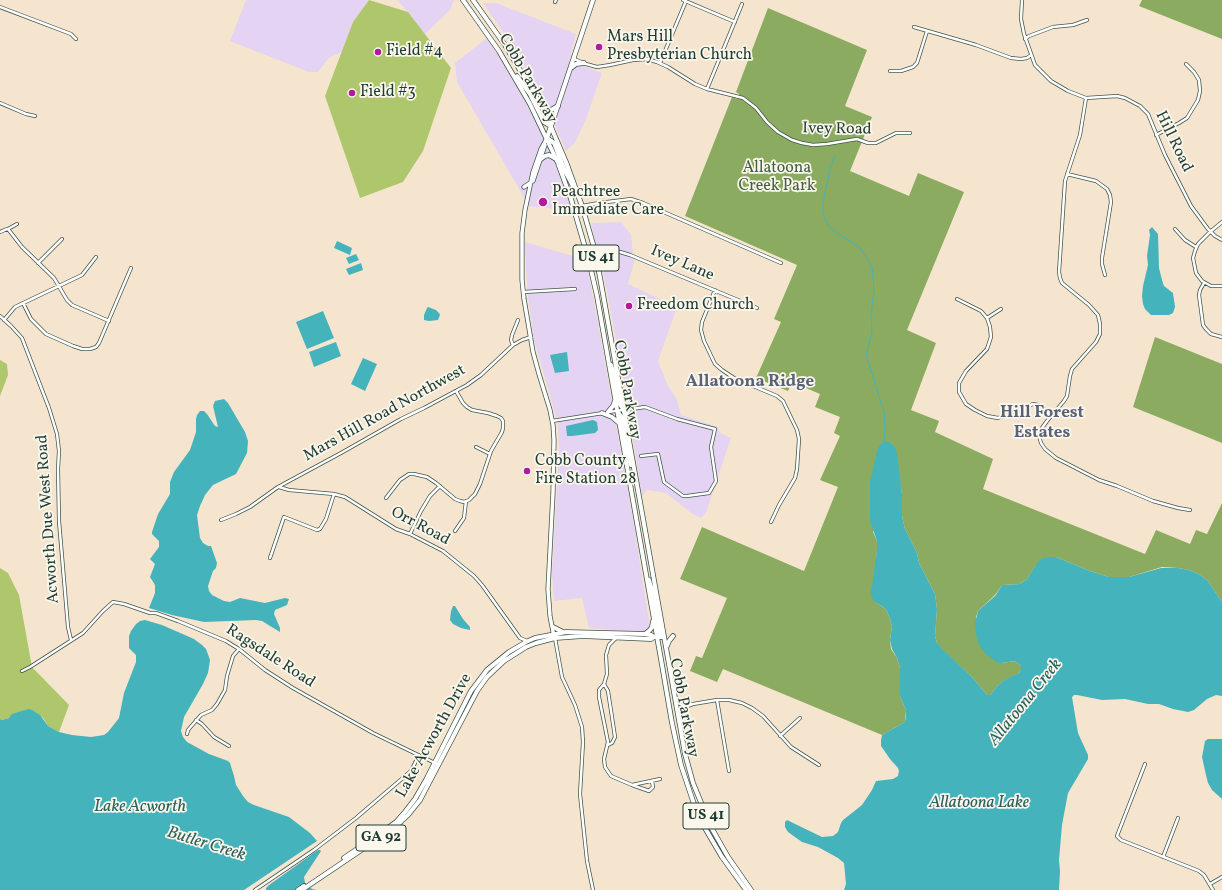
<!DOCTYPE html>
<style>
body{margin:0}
canvas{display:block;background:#f6e5ce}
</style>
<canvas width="1222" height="890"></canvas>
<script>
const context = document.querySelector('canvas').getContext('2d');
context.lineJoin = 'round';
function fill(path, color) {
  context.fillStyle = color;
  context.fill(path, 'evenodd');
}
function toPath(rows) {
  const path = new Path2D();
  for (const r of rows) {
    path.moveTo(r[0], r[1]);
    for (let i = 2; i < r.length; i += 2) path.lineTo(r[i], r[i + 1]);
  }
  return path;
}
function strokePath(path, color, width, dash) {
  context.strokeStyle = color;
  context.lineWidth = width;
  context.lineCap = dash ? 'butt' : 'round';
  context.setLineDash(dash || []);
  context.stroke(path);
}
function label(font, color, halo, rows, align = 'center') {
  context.font = font + ' Vollkorn,serif';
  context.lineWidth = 3.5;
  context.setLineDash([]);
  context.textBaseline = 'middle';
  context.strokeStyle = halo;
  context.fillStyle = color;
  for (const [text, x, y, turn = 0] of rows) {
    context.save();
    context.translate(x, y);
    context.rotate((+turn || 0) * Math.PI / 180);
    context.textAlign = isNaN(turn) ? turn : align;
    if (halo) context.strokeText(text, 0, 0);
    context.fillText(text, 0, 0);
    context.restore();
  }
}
fill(toPath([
 [246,0,369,0,353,22,342,52,329,58,318,72,309,72,230,41],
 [397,0,454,0,450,10,425,34,408,12],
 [483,3,496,3,576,34,569,61,602,73,586,119,575,143,566,151,538,87,509,41],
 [487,38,517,86,538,126,553,159,573,211,529,206,457,82,455,63],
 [621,222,631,235,634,263,628,284,677,307,658,361,668,386,677,400,681,415,718,427,720,433,731,438,706,513,701,518,691,513,666,493,647,490,642,496,623,376,605,282,591,223],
 [525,242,586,260,598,323,633,519,650,627,646,633,589,628,582,598,554,601,552,574,559,453,558,424,534,340,527,289]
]), '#e4d3f2');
fill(toPath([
 [369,0,408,12,451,68,423,151,403,182,360,198,325,96,353,22],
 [0,360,7,364,8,375,0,396],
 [0,568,8,573,19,595,32,667,69,705,59,732,48,726,43,718,34,711,9,718,2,720,0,719]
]), '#afc76c');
fill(toPath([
 [1142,0,1222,0,1222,39,1139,6],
 [768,8,867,50,845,106,872,117,850,171,909,196,918,173,964,192,907,330,936,343,911,410,939,421,935,432,993,459,983,489,1145,554,1156,530,1190,544,1196,530,1207,534,1222,503,1222,602,1208,581,1199,574,1189,570,1178,568,1162,567,1129,577,1109,577,1090,571,1056,557,1035,567,1027,579,1020,584,1002,585,996,594,978,611,976,617,1001,663,1015,661,1021,666,1021,670,1019,673,1007,679,998,685,990,695,987,695,972,677,941,649,937,643,935,636,937,609,935,594,919,563,917,553,905,529,902,516,902,494,899,476,873,532,877,541,877,551,876,562,876,603,882,606,887,611,890,619,892,627,890,640,891,649,897,658,900,668,900,696,906,710,905,722,882,735,723,669,717,682,690,671,696,656,702,658,727,598,680,579,702,527,804,571,838,487,820,480,840,436,834,433,840,417,815,407,820,394,792,382,788,391,756,378,781,322,774,319,797,265,685,216,732,97,737,99,739,94,736,92],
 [1155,337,1222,364,1222,443,1133,407]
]), '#8bac60');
fill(toPath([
 [1152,227,1158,234,1159,268,1162,280,1164,286,1173,293,1175,307,1173,313,1169,315,1151,315,1145,309,1143,304,1142,296,1143,286,1148,265,1147,256,1150,235,1149,230],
 [337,241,352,248,350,255,334,248],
 [356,254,359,260,349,264,346,258],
 [361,263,363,270,349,275,346,269],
 [428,307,436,310,439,313,440,315,438,320,429,321,424,320,424,315,427,308],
 [323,311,334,338,307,349,296,322],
 [336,342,341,356,314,367,309,352],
 [567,352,569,371,555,373,550,355],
 [363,358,377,364,365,391,351,384],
 [224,399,228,403,245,432,248,441,247,453,236,474,213,485,205,495,200,506,197,515,200,538,203,543,208,546,211,546,217,563,216,568,213,571,208,586,209,591,212,595,224,601,230,602,240,598,265,603,285,598,289,599,287,605,275,610,274,614,280,628,280,632,262,621,256,620,204,622,172,615,149,608,155,593,155,585,150,577,155,564,150,559,159,547,159,541,152,534,152,532,158,514,170,494,170,482,174,472,190,450,196,432,196,419,197,415,200,411,204,411,207,414,215,426,218,427,213,406,215,401],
 [593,420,597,422,598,430,595,433,572,436,567,436,566,426],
 [884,441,889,442,895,447,897,454,902,494,902,516,905,529,917,553,919,563,935,594,937,609,935,636,937,643,942,649,972,677,987,695,990,695,998,685,1008,678,1019,673,1021,670,1021,666,1015,661,1001,663,996,662,985,653,979,645,976,634,975,624,978,611,996,595,1002,585,1020,584,1027,579,1038,562,1043,558,1050,557,1056,557,1090,571,1109,577,1129,577,1161,568,1178,568,1189,570,1199,574,1208,581,1222,602,1222,696,1216,695,1207,699,1194,710,1188,712,1173,709,1159,704,1148,704,1125,699,1102,700,1077,695,1074,695,1072,697,1078,733,1088,755,1088,759,1068,793,1062,825,1059,860,1060,871,1059,890,844,890,846,884,844,863,838,858,818,847,802,842,788,832,785,827,785,822,787,820,822,837,833,836,838,832,841,823,843,820,862,805,872,790,876,781,893,779,898,776,899,771,898,768,890,759,881,746,881,740,882,735,905,722,906,716,906,710,900,696,900,668,897,658,892,649,890,640,892,627,890,619,887,611,882,606,876,603,872,598,871,593,877,551,877,541,870,521,870,483,877,451,880,445],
 [453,606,455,606,463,619,470,627,470,630,461,628,453,624,450,620,451,611],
 [145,620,162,625,194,639,202,645,206,649,210,660,208,673,203,684,184,717,181,731,183,737,187,742,209,754,228,761,230,763,234,776,236,785,243,796,248,802,254,805,289,817,310,833,317,841,244,890,0,890,0,719,2,720,9,718,12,714,25,710,29,709,34,711,40,715,48,726,59,732,72,735,91,737,104,735,108,732,119,718,124,693,136,662,136,655,129,648,129,636,131,631,136,624,140,621],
 [1208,739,1222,739,1222,799,1212,790,1208,783,1206,775,1202,757,1205,741],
 [318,850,320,850,321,851,304,877,305,883,312,889,316,890,266,890,266,888,269,885]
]), '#44b3bc');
strokePath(toPath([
 [835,155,830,169,823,203,823,215,830,228,859,247,868,260,872,267,874,289,871,316,872,332,866,355,884,412,885,428,884,441]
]), '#44b3bc', 1);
const minor = toPath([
 [683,0,735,22],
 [1022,0,1021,19,1024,34,1035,65,1051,81,1068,91,1086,98,1117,96,1125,98,1140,106,1148,114,1165,155,1191,206,1208,229,1215,236,1222,240],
 [555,2,556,0],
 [0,7,71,34,76,39],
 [914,27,976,45,1011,58,1021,59,1027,58,1031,55],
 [1025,39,1029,36,1053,27,1073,25,1087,20],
 [574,59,586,64,597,67,610,65,633,60,647,59,657,62,668,67,695,84,707,89,743,98,756,108,767,122,778,132,792,140,802,143,813,145,827,144,857,139,868,143,876,143,896,133,910,133],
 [660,63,686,1],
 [890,71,901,71,913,67,917,63,927,31],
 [707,89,742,4],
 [1086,98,1080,135,1065,181,1059,272,1060,278,1062,283,1089,305,1098,315,1100,324,1100,334,1096,342,1072,369,1070,376,1067,396,1064,401,1047,421,1042,428,1039,436,1041,443,1045,449,1056,458,1099,480,1117,486,1153,501,1178,508,1190,510],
 [0,103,26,114,35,116],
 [1156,135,1179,123,1187,118,1198,100,1200,91,1199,80,1194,72,1186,64],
 [1067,174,1096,181,1107,189,1110,195,1111,202,1102,258,1102,264,1105,275],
 [582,206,599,203,631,199,643,203,781,263],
 [1222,222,1210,232,1198,244,1195,251,1193,258,1196,273,1202,281,1211,286,1222,286],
 [8,229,22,247,54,278,67,300,72,305,109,321],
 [1175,229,1185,240,1196,247],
 [0,232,7,229,8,229,17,224],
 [595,251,620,252,630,255,757,308],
 [38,263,62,239],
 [1204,283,1200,290,1199,295,1203,325,1206,329,1211,334,1222,337],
 [715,290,702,322,701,330,704,341,715,364,722,370,734,378,777,396,783,401,797,430,799,439,797,469,795,478,779,505,771,522],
 [523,292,575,289],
 [957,299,981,311,987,318,990,327,991,337,987,349,966,371,959,383,959,392,966,404,975,410,987,416,998,418,1033,404,1038,405,1052,415],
 [23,303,31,319,46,334,73,346,82,349,90,349,96,347,99,343,131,268],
 [0,316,11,326,22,338,49,408,57,434,59,451,58,469,59,521,68,627,71,640],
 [987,318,1001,309],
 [4,320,15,307,82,275,96,257],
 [513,345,511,340,512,335,518,320],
 [608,412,638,408,645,407,677,419,715,429,711,447,716,481,709,493,687,496,683,496,664,482,658,454,641,456],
 [552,421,603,413],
 [476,447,490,454],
 [279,487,289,490,334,494,345,497,396,529,410,534,443,551,474,576,482,585,520,638,527,641],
 [386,498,400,480,409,474,414,474,427,477,436,483,455,499,460,501,464,502,469,500,475,494,480,484,491,451,502,432,503,428,503,421,501,418,497,416,488,413,472,410,467,407,463,403,456,391],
 [221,520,236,514,250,507,278,487,341,453,401,419,424,408,467,385,481,375,513,345,522,340,531,337],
 [455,531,464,518,466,501],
 [410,534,421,511,430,496,440,486],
 [270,558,284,517,317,530,320,529,326,519,334,494],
 [555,638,562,677,575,705,582,727,583,742,580,794,587,861,593,890],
 [616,638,609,645,606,655,607,674,604,684,599,690,599,697,608,742,604,759,605,767,611,776,632,785,660,779],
 [22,671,30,667,83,633,103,611,113,602,124,604,150,613,156,613,178,621,226,641,239,649,265,670,293,688,373,733,439,765],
 [604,684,608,691,615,737,612,743,608,745],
 [717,700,729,771],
 [677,702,682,705,693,704],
 [679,713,682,708,693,704,717,700,729,700,742,703,752,708,763,716,791,747,819,765],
 [196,720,202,724,214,737,229,746],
 [187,734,188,730,201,715,212,710,217,704,225,690,227,676,233,656,239,649],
 [780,736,800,718],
 [1145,764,1117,836,1121,840,1199,871,1204,875,1213,890],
 [632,785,649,791,653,787,652,781],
 [1163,857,1178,818],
 [1210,884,1222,877],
 [255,890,314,850,356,818,411,771,419,755]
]);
const tertiary = toPath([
 [547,138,541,149,533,172,525,210,522,233,522,280,524,299,533,352,539,374,550,410,553,425,554,440,553,493,548,589,550,616,554,637],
 [533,181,545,145],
 [524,187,530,183]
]);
const primary = toPath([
 [463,0,499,51,530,104,558,163,571,199,589,261,597,296,662,665,672,723,681,765,694,804,705,828,722,857,746,890],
 [473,0,505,45,538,100,551,127,566,162,582,206,595,251,601,283,685,754,693,783,711,827,728,857,751,890],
 [571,68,576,64,584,63],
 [517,76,530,94,544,122,551,126],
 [543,108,546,110,551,110,558,106],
 [547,138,593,0],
 [547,138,554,143,565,171,573,186],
 [541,159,545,156,549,155,556,159],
 [611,365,615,378,619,403,624,410],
 [608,412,613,406,615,401],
 [618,412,622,418,628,450,631,465],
 [602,413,612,417,619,423],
 [625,416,629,409],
 [649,580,654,597,661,637],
 [553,627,563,632],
 [645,634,650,630,652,627,653,621],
 [667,646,669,641,673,636],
 [344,858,381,833,396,822,405,812,415,799,426,780,471,691,487,670,509,652,526,642,535,638,566,632,645,634,651,635,654,637],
 [298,890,304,886],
 [302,890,379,838,395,827,408,815,420,800,477,691,487,677,504,661,526,647,536,643,555,638,583,636,651,639,654,637,664,637]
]);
strokePath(minor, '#3f564b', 4);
strokePath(tertiary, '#3f564b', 5);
strokePath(primary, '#3f564b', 5.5);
strokePath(minor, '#fff', 2.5);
strokePath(tertiary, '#fff', 3.5);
strokePath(primary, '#fff', 4);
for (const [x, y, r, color] of [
 [599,47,4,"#b5179e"],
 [378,52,4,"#b5179e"],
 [352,93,4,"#b5179e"],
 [543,202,5,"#b5179e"],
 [629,306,4,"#b5179e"],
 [527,471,4,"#b5179e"]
]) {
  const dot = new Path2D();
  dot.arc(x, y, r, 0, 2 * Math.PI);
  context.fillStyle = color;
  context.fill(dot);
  strokePath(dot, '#fbf7ec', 1.5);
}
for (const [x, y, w] of [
 [596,258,46],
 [706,816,46],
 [381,838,50]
]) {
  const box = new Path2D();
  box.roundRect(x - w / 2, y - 13, w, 26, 3);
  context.fillStyle = '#fbf7ec';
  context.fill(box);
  strokePath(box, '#1f3d34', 1);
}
label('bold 15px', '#1f3d34', null, [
 ["US 41",596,258],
 ["US 41",706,816],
 ["GA 92",381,838]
]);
label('16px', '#1f3d34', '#fbf7ec', [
 ["Mars Hill",607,38],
 ["Presbyterian Church",607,56],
 ["Field #4",386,52],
 ["Field #3",360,93],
 ["Peachtree",552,193],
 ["Immediate Care",552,211],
 ["Freedom Church",637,306],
 ["Cobb County",535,462],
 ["Fire Station 28",535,480]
], 'left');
label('16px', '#1f3d34', '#fbf7ec', [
 ["Cobb Parkway",527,79,60],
 ["Ivey Road",837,130,1],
 ["Hill Road",1173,142,64],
 ["Ivey Lane",682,264,23],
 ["Cobb Parkway",626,390,80],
 ["Mars Hill Road Northwest",385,414,-29],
 ["Acworth Due West Road",49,519,-94],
 ["Orr Road",420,527,28],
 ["Ragsdale Road",270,657,33],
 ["Cobb Parkway",683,708,79],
 ["Lake Acworth Drive",435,736,-61]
]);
label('16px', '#436042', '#fbf7ec', [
 ["Allatoona",777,169],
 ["Creek Park",777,187]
]);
label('bold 17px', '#586176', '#fbf7ec', [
 ["Allatoona Ridge",750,383],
 ["Hill Forest",1042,414],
 ["Estates",1042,434]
]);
label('italic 17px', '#2a605d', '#fbf7ec', [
 ["Allatoona Creek",1026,703,-51],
 ["Allatoona Lake",979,804],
 ["Lake Acworth",140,808],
 ["Butler Creek",206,845,17]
]);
</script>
